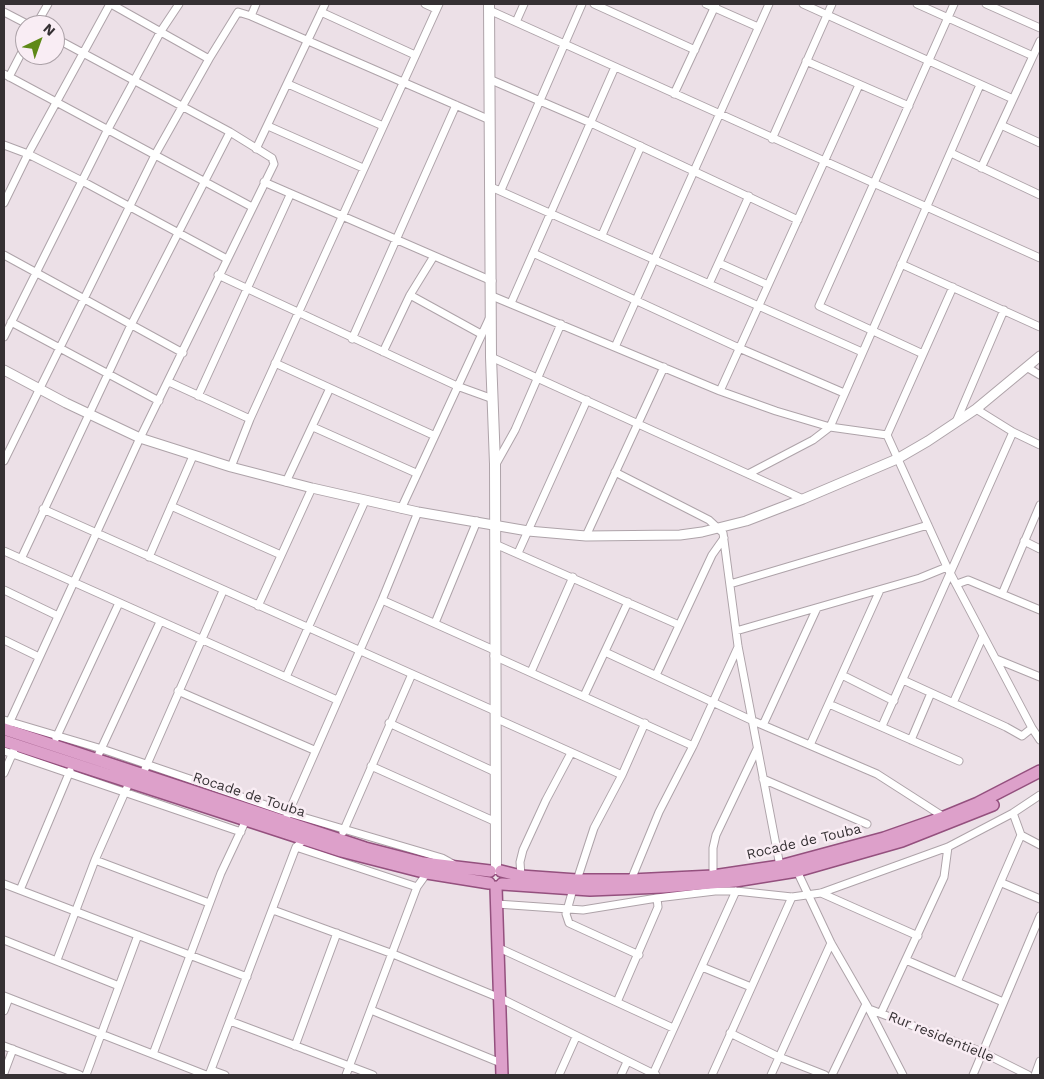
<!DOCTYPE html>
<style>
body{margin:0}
#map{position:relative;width:1044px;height:1079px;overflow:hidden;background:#ece0e7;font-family:"Work Sans",sans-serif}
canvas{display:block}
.frame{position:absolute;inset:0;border:5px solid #353033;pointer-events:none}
.north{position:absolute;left:15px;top:15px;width:50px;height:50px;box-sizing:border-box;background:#f9edf4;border:1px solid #aba1a7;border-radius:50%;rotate:42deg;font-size:14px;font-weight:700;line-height:20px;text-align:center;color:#353033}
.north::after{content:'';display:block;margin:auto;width:18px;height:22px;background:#5e8917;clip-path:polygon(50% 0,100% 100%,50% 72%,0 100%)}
</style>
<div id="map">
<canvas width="1044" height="1079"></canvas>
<div class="frame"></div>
<div class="north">N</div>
</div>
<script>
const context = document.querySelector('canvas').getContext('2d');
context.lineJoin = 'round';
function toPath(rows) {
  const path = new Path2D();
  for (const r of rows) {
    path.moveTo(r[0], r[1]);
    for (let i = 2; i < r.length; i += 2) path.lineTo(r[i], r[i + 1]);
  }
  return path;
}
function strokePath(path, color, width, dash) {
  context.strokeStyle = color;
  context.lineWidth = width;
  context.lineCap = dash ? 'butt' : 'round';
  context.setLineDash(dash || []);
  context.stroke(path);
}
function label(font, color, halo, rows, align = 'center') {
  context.font = font + ' "Work Sans",sans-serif';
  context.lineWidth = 5;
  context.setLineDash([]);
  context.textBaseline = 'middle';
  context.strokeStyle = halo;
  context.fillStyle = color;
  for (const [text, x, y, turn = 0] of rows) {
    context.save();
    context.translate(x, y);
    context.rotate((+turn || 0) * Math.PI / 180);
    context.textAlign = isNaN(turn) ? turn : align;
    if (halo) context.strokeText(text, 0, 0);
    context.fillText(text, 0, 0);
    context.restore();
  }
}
const minor = toPath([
 [111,4,209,59],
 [425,4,436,9],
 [594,4,695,50],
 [706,4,758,27],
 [803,4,1013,99],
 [917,4,1033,56],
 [986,4,1040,28],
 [489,10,1040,258],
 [4,12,29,25],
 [321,12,415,55],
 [251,16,256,4],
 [516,22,524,4],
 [36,25,48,4],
 [806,61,909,106],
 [4,74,252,207],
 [9,77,25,46],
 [489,79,591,123,798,220],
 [288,84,383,126],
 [674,94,716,4],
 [1001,125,1040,143],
 [268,126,363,168],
 [772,139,832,4],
 [4,145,28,154,82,181,227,259],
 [256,149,325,4],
 [951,153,1040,195],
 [981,168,1040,41],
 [264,182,492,281],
 [491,187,862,352],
 [501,190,582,4],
 [4,203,28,154,110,4],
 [602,235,641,146],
 [533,253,739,348,844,393],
 [4,255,183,353],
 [719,263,768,285],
 [901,264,1040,327],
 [218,275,457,386,493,399],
 [709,284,749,196],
 [410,295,481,334],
 [492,296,720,391,776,411,830,427,887,435,947,567,1032,728,1022,736,1006,727,903,680],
 [511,303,615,67],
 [11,322,159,401],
 [4,337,108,129,161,31,179,4],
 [352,339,456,105],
 [615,347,769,4],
 [383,352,410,295,434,256],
 [923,354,819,306,954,4],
 [491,357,803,499],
 [275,363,433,435],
 [1028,368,1040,375],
 [169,382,250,419],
 [720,391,859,85],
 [198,396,290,195],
 [976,409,1013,432,1040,445],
 [956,422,1004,310],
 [313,427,416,473],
 [887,435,953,287],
 [4,461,155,155,209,59,238,12,251,16,490,120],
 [496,464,515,430,561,324],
 [231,467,250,419,439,4],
 [615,472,709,520,723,533,738,646,780,866],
 [748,474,813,440,830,427,980,85],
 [286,482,330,388],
 [171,506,281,555],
 [43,509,495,711],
 [401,509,489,319],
 [586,536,664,367],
 [1024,541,1040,549],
 [495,544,679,625],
 [4,551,337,700],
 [518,553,587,400],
 [149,557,193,456],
 [21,559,131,325,230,132],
 [730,584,928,525],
 [957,584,968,580,1040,610],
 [4,590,58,616],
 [1002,594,1040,505],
 [382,600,494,650],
 [258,606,312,488],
 [435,623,477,521],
 [736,631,920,578,947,567],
 [4,640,39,657],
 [605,652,751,720,877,774,944,817],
 [494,656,693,746],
 [996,659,1040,677],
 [531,672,573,577],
 [656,675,712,555,724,538],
 [842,675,894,701],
 [286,677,365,501],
 [178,691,314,750],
 [584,696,628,602],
 [953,703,983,636],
 [829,704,959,761],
 [495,718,622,775],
 [4,720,102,749,289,813,442,858,453,864],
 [389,723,495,772],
 [763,725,817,608],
 [882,726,1013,432],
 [1032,728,1040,740],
 [6,730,140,438,274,164,272,158,230,132,55,38],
 [56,738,119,603],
 [911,740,931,693],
 [810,745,880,590],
 [4,751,241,832],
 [96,760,160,622],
 [371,766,496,822],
 [145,769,223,591],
 [4,773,14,750],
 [763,779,867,824],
 [287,816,382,600,418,512],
 [343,832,412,674],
 [1021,835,1040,845],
 [296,847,417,887],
 [95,860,209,903],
 [797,871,831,943,869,1009,903,1075],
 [521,876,520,862,523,850,546,800,571,753],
 [713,876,713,848,716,835,757,749],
 [577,880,594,828,622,775,645,723],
 [631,880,659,812,693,746,738,647],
 [1002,883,1040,899],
 [4,884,247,977],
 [573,889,566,914,569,923,639,955],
 [20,890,70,771],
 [821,893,918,936],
 [497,904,583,910,657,898,715,891,736,891,792,897,821,893,948,847,1013,813,1040,795],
 [273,910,393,954,500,998,656,1075],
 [4,940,119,986],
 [499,948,673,1028],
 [57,960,95,860,129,783],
 [906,960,1003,1002],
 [702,967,751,987],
 [957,982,1021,835,1013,813],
 [4,996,206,1075],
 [617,1002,658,907,657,898],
 [869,1009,982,1052,1028,1075],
 [371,1010,501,1063],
 [4,1011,9,998],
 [881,1013,944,877,948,847],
 [230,1021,373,1075],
 [730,1033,779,1057,825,1075],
 [4,1046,80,1075],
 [295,1046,337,933],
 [153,1054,221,873,246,820],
 [211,1070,225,1075],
 [4,1073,13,1049],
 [653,1074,736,891],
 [86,1075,138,935],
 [209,1075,296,847,305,839],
 [346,1075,417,887,427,873],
 [559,1075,576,1037],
 [621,1075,627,1062],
 [712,1075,792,897],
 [771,1075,831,943],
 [832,1075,866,1004],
 [973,1075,1040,916],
 [1035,1075,1040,1061]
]);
const tertiary = toPath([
 [4,370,66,403,140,438,231,467,312,488,418,512,528,531,586,536,680,535,702,532,746,521,803,499,897,459,928,441,976,409,1040,356]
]);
const secondary = toPath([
 [489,4,491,357,495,464,496,869]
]);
const primary = toPath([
 [4,729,365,848,423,863,490,871],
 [4,741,341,851,427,873,489,883],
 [501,871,521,876,577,880,631,880,713,876,780,866,884,838,944,817,978,803,1040,771],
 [502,884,590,890,663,887,735,881,797,871,902,841,993,805],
 [496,887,502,1075]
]);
strokePath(minor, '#aea3a9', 9);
strokePath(tertiary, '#aea3a9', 11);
strokePath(secondary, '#aea3a9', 12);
strokePath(primary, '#94507e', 14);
strokePath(minor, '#fff', 7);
strokePath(tertiary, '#fff', 9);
strokePath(secondary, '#fff', 10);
strokePath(primary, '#dda0ca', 11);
label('14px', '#353033', '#f9edf4', [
 ["Rocade de Touba",249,795,18],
 ["Rocade de Touba",804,842,-13],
 ["Rur residentielle",941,1037,22]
]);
</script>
